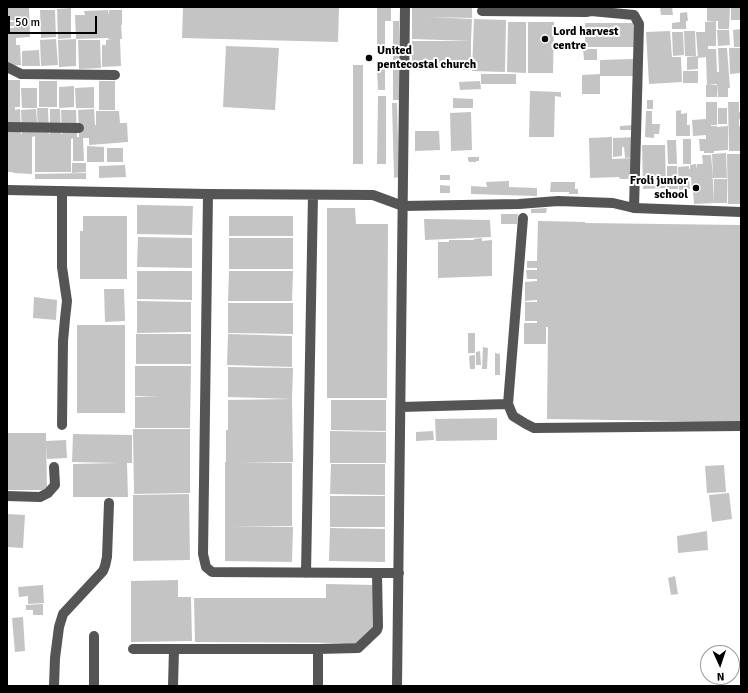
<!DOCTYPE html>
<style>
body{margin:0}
#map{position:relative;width:748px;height:693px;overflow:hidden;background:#fff;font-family:Signika,sans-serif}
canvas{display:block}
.frame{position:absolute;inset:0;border:8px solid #000;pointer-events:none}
.north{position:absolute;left:700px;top:645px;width:40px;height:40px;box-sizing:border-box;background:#fff;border:1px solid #999;border-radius:50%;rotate:177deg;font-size:11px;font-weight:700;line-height:16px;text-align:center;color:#000}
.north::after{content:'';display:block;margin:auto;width:14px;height:18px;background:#000;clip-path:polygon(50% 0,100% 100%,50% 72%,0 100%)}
.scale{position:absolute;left:8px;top:16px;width:89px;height:18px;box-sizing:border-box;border:2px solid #000;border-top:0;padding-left:5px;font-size:12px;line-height:14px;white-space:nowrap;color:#000;-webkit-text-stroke:3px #fff;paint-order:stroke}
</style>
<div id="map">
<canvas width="748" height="693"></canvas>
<div class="frame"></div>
<div class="north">N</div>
<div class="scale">50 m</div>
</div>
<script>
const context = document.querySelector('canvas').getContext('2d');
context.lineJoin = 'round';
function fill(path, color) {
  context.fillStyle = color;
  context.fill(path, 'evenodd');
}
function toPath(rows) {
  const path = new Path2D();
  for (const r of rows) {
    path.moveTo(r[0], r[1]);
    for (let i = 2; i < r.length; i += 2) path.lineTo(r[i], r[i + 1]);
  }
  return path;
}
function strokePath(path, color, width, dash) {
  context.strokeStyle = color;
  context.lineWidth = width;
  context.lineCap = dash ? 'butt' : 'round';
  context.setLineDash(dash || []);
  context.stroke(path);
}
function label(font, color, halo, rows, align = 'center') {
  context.font = font + ' Signika,sans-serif';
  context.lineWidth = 4;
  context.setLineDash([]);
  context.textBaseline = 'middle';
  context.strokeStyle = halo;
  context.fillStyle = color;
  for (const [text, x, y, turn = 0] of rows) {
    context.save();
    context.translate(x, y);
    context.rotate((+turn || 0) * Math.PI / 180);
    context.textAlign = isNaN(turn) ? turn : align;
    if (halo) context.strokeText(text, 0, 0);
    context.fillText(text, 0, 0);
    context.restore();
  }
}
fill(toPath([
 [7,7,29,7,30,37,16,38,16,45,20,45,21,65,8,66,7,50,7,28,14,28,14,26,7,26,7,22,14,22,13,20,7,20],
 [183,7,339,7,338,42,182,38],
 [377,7,391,7,391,21,385,21,385,45,377,45],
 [412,7,472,7,472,18,429,17,472,19,471,41,412,39],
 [660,7,672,7,673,15,661,15],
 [707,7,730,7,729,29,718,29,718,21,707,21],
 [731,7,741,7,741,20,731,20],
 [71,8,71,38,58,39,57,9],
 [40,10,55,10,56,37,41,38],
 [108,10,109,15,109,10,122,10,122,25,121,25,122,39,120,39,121,66,102,67,102,45,106,45,106,40,112,39,108,39,108,38,76,39,75,15,85,15,84,11],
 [687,12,688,21,686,21,686,29,672,29,672,23,680,22,680,13],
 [474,19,506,20,505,72,472,71],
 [393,21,399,21,399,100,393,100],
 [716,21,716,46,708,46,708,49,716,49,717,72,719,72,718,48,727,48,730,88,728,88,728,97,718,97,717,84,707,85,706,57,698,58,696,32,705,32,705,22],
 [508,22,526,22,526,73,507,72],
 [528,22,554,22,553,73,528,73],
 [585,23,635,23,635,47,585,47],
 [741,29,741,47,734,47,733,30],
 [717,30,729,30,730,45,718,46],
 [670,31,672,57,681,57,682,82,649,84,646,32],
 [684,31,695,31,696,56,685,56],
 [672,32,683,32,684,55,673,56],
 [56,39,58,65,41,66,40,40],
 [76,39,76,66,59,67,58,40],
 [78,40,100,40,101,68,79,69],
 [412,41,471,41,471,70,412,69],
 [226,46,279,48,275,110,223,107],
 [729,48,740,48,740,73,730,74],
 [583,49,597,49,597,60,584,60],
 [39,50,40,66,22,66,22,51],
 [698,56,698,69,687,70,687,57],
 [633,59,633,76,600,76,600,94,582,94,582,75,600,74,600,60],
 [353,65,363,65,363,164,353,164],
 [385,69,385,90,378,90,377,70],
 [683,71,698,71,698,83,683,83],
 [481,74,516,74,516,84,481,84],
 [7,80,20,80,20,107,15,107,15,110,20,109,21,134,22,134,21,110,36,109,38,134,37,108,48,108,49,134,50,134,50,109,60,109,61,134,62,134,61,110,76,110,77,137,79,137,78,110,94,109,95,125,96,125,96,111,119,111,120,123,127,123,128,142,89,145,89,138,83,138,84,161,73,161,73,138,71,139,71,172,35,172,35,136,32,137,32,174,13,173,13,172,7,172,7,134,8,134,7,121],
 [39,81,57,81,57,107,39,107],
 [99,81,115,81,115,110,99,110],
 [480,81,481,89,460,90,459,82],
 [706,85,717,85,717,97,706,97],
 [74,86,74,107,59,108,59,87],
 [94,87,94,108,76,108,75,88],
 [21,88,37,88,37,108,22,108],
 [530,91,561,92,561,97,555,96,554,137,529,137],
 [378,96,386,96,386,164,377,164],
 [453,98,473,99,473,108,453,108],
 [647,100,653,100,653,109,647,109],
 [706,102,717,102,717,125,711,125,711,126,717,126,717,143,717,127,728,126,728,150,714,151,714,153,704,153,704,151,700,151,699,139,706,139,706,135,693,136,692,120,706,119],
 [728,102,739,102,739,112,741,112,741,119,739,119,739,126,741,126,741,151,729,151],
 [392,103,397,103,399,177,394,178],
 [718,108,727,108,727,124,718,124],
 [681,110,681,114,687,113,687,125,690,125,690,136,676,136,676,111],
 [646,111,652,111,652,124,660,124,659,134,654,134,654,138,645,137],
 [471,112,472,150,451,151,450,113],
 [633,125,633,130,620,130,620,126],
 [415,131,439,131,440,150,415,151],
 [612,137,612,159,633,158,633,176,629,176,630,179,620,179,619,177,590,178,589,138],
 [636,137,637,157,625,158,624,147,622,147,622,156,613,157,613,138],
 [683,139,691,139,691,164,683,164],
 [667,140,676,140,677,164,668,164],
 [642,145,665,145,666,188,643,189],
 [87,146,104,147,104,162,87,162],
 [107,148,123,148,123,162,107,162],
 [726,153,727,178,713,178,712,154],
 [727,154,741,154,741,204,728,204],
 [702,155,711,155,713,178,711,179,713,179,714,203,694,204,693,190,692,190,691,177,689,177,690,189,679,190,678,167,689,166,689,169,690,169,690,165,696,164,697,169,697,164,703,164],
 [468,157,479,157,479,161,476,161,476,162,469,162,469,161,468,161],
 [72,163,86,163,86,172,72,173],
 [125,165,126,177,99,178,99,166],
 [667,166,677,166,678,189,667,189],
 [86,173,86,179,35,179,35,174],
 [440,175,450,175,450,180,440,180],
 [714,179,727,179,727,203,714,203],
 [509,181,509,187,537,188,537,196,471,194,471,186,487,187,486,182],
 [551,182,575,182,575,189,578,189,578,194,569,194,569,192,550,192],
 [440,185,450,186,450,193,440,193],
 [137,205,193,206,192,235,137,234],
 [327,208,355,208,356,224,388,224,387,398,327,398],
 [547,208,546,213,531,213,531,209],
 [501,214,518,214,517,224,501,224],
 [83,216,127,216,127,279,80,279,80,231,83,231],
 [229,216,293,216,293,236,229,236],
 [424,219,490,220,491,237,425,240],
 [538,221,585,222,585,223,741,225,741,422,547,419,548,327,546,327,546,344,524,344,524,323,537,323,537,321,525,321,525,302,537,302,537,300,525,301,525,282,537,281,537,279,527,279,526,270,537,270,537,268,527,268,527,261,537,261],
 [138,237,192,238,192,268,137,267],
 [229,238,293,238,293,269,229,269],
 [482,238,482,241,492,240,492,276,438,278,438,242,449,242,449,240,474,240,474,239],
 [137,271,192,271,192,300,137,299],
 [229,271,293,271,292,301,228,301],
 [104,289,124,289,125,321,105,322],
 [34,297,57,300,56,320,33,318],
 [137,301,191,302,191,332,137,333],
 [228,303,293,303,293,334,228,333],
 [77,325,125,325,125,413,77,413],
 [468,333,475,333,475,353,468,353],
 [136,334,191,334,191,364,136,364],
 [228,334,292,336,292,367,227,365],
 [483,347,488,348,487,369,482,369],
 [480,351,481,365,476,365,476,352],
 [495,353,500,354,500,375,495,375],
 [475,355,475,369,470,369,469,356],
 [135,366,191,366,190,428,135,428,135,397,159,397,135,396],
 [228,367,293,368,292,399,228,397],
 [292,399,293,462,240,462,292,463,292,526,232,526,293,527,292,562,225,561,225,462,226,462,226,430,228,430,228,400],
 [331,400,386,400,386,431,331,430],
 [497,418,497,440,436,441,435,419],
 [133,429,190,429,190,461,151,461,190,461,190,493,134,494],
 [330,431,386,432,386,463,330,463],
 [433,431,434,440,416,441,416,432],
 [7,433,46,433,47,490,7,490],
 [73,434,132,435,132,463,127,463,128,497,73,497,73,464,118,463,72,462],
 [66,440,67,458,47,459,46,441],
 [331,464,385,464,385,495,330,494],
 [724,465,726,492,707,493,705,466],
 [729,493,732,519,712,522,709,495],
 [189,494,190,560,133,561,133,495],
 [330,496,385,496,385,527,330,527],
 [7,514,25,515,23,548,7,547],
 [330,528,385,529,385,562,329,561],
 [707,531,708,550,678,553,677,536],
 [675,576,678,594,671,595,668,578],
 [178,580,178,597,191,597,192,641,131,642,131,581],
 [326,584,376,585,375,630,360,643,195,642,194,598,326,598],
 [43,585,44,603,28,604,28,596,19,597,18,587],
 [43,604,43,615,33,615,33,610,26,610,26,605],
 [23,617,25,651,15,652,12,618]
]), '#c4c4c4');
strokePath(toPath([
 [482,11,586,12,591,11,592,7],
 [591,11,634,15,639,24,634,208],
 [7,67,21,74,115,75],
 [7,127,79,128],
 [7,190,208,194,373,195,403,206,519,204,558,201,613,203,634,208,741,212],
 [208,194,203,554,206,567,212,572,377,573,399,573],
 [523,218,508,404,513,416,526,424,534,428,741,426],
 [401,407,508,404],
 [62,425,63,341,65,319,67,301,62,267,62,191],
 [7,496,40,497,48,493,55,485,54,467],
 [306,573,313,195],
 [94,636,94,686],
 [133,649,318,649,358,648,377,630,378,627,377,573],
 [54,686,55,658,59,627,63,614,103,571,105,566,107,557,109,503],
 [173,686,174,649],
 [318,686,318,649],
 [397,686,405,7]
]), '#555', 10);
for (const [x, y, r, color] of [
 [545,39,4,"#000"],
 [369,58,4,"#000"],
 [696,188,4,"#000"]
]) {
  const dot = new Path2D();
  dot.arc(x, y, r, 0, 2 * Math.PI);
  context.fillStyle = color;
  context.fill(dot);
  strokePath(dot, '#fff', 1.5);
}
label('bold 12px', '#000', '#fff', [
 ["Lord harvest",553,32],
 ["centre",553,46],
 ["United",377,51],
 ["pentecostal church",377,65],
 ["Froli junior",688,181,"right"],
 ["school",688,195,"right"]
], 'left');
</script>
